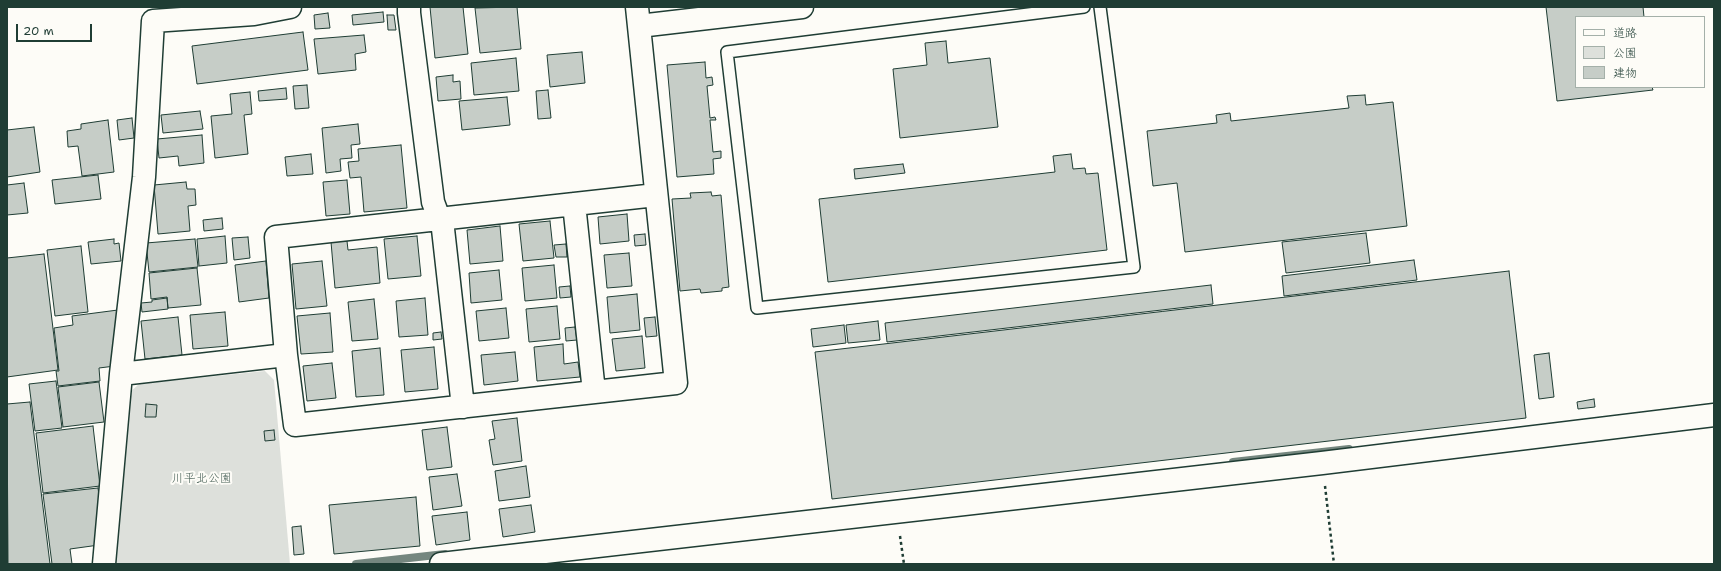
<!DOCTYPE html>
<meta charset="utf-8">
<style>
body{margin:0}
#map{position:relative;width:1721px;height:571px;overflow:hidden;background:#fdfcf7;font-family:"Shantell Sans","Klee One",sans-serif}
canvas{display:block}
.frame{position:absolute;inset:0;border:8px solid #1f3d34;pointer-events:none}
.legend{position:absolute;left:1575px;top:16px;width:130px;height:72px;box-sizing:border-box;background:#fdfcf7;border:1px solid #a4b0a9;margin:0;padding:5px 7px;list-style:none;font-size:12px;color:#1f3d34}
.legend li{display:flex;align-items:center;gap:8px;height:20px}
.legend b{width:20px;border:1px solid #a4b0a9}
.scale{position:absolute;left:16px;top:24px;width:76px;height:18px;box-sizing:border-box;border:2px solid #1f3d34;border-top:0;padding-left:5px;font-size:12px;line-height:14px;white-space:nowrap;color:#1f3d34;-webkit-text-stroke:3px #fdfcf7;paint-order:stroke}
</style>
<div id="map">
<canvas width="1721" height="571"></canvas>
<div class="frame"></div>
<ul class="legend">
<li><b style="height:5px;background:#fdfcf7"></b>道路</li>
<li><b style="height:11px;background:#dde0db"></b>公園</li>
<li><b style="height:11px;background:#c6cdc7"></b>建物</li>
</ul>
<div class="scale">20 m</div>
</div>
<script>
const context = document.querySelector('canvas').getContext('2d');
context.lineJoin = 'round';
function fill(path, color) {
  context.fillStyle = color;
  context.fill(path, 'evenodd');
}
function toPath(rows) {
  const path = new Path2D();
  for (const r of rows) {
    path.moveTo(r[0], r[1]);
    for (let i = 2; i < r.length; i += 2) path.lineTo(r[i], r[i + 1]);
  }
  return path;
}
function strokePath(path, color, width, dash) {
  context.strokeStyle = color;
  context.lineWidth = width;
  context.lineCap = dash ? 'butt' : 'round';
  context.setLineDash(dash || []);
  context.stroke(path);
}
function label(font, color, halo, rows, align = 'center') {
  context.font = font + ' "Shantell Sans","Klee One",sans-serif';
  context.lineWidth = 4;
  context.setLineDash([]);
  context.textBaseline = 'middle';
  context.strokeStyle = halo;
  context.fillStyle = color;
  for (const [text, x, y, turn = 0] of rows) {
    context.save();
    context.translate(x, y);
    context.rotate((+turn || 0) * Math.PI / 180);
    context.textAlign = isNaN(turn) ? turn : align;
    if (halo) context.strokeText(text, 0, 0);
    context.fillText(text, 0, 0);
    context.restore();
  }
}
fill(toPath([
 [265,371,274,380,290,564,113,564,128,394,139,384]
]), '#dde0db');
strokePath(toPath([
 [1233,462,1349,449],
 [356,564,445,554]
]), '#75877f', 8);
const building = toPath([
 [161,7,188,7,161,11,161,7],
 [430,7,463,7,468,54,435,58,430,7],
 [517,7,521,49,480,53,475,8,517,7],
 [1546,7,1643,7,1644,17,1576,17,1576,87,1652,87,1653,90,1557,101,1546,7],
 [383,12,384,22,353,25,352,15,383,12],
 [328,13,330,28,315,29,314,15,328,13],
 [387,15,394,15,396,30,388,30,387,15],
 [303,32,308,70,197,84,192,46,303,32],
 [364,35,366,52,355,54,356,70,318,74,314,39,364,35],
 [946,41,948,63,990,58,998,127,900,138,893,69,927,65,925,43,946,41],
 [582,52,585,83,550,87,547,55,582,52],
 [516,58,519,91,474,95,471,63,516,58],
 [705,62,706,78,712,77,713,85,707,86,710,118,715,117,716,120,710,120,713,152,721,151,721,158,713,159,714,174,677,177,667,65,705,62],
 [453,75,453,82,460,81,461,99,438,101,436,77,453,75],
 [307,85,309,108,295,109,293,86,307,85],
 [286,88,287,99,259,101,258,91,286,88],
 [548,90,551,118,538,119,536,91,548,90],
 [250,92,252,114,244,115,248,154,215,158,211,116,232,114,230,94,250,92],
 [1365,95,1366,105,1393,102,1407,226,1185,252,1177,183,1153,186,1147,131,1217,123,1216,115,1230,113,1231,121,1349,108,1347,96,1365,95],
 [507,97,510,125,462,130,459,101,507,97],
 [200,111,203,129,163,133,161,115,200,111],
 [132,118,134,138,119,140,117,120,132,118],
 [108,120,114,172,82,176,78,146,68,147,67,131,81,129,81,124,108,120],
 [358,124,360,144,351,145,352,158,340,159,341,171,326,173,322,128,358,124],
 [34,127,40,172,7,177,7,130,34,127],
 [202,135,204,163,179,166,178,156,159,158,157,139,202,135],
 [401,145,407,208,364,212,361,177,350,178,348,162,359,161,358,149,401,145],
 [311,154,313,174,287,176,285,157,311,154],
 [1071,154,1073,169,1085,168,1086,174,1098,173,1107,250,828,282,819,199,1055,172,1053,156,1071,154],
 [903,164,905,173,855,179,854,169,903,164],
 [98,175,101,199,55,204,52,180,98,175],
 [347,180,350,214,326,216,323,182,347,180],
 [186,182,187,189,195,189,196,205,188,206,190,231,158,234,154,185,186,182],
 [24,183,28,213,7,215,7,185,24,183],
 [711,192,712,196,721,195,729,287,722,288,722,291,701,293,700,289,680,291,672,199,691,198,690,193,711,192],
 [627,214,629,241,600,244,598,217,627,214],
 [222,218,223,229,204,231,203,220,222,218],
 [550,221,554,258,523,261,519,224,550,221],
 [500,226,503,261,470,264,467,230,500,226],
 [1366,233,1370,263,1286,273,1282,242,1366,233],
 [645,234,646,245,635,246,634,235,645,234],
 [225,236,227,263,199,266,197,239,225,236],
 [417,236,421,276,388,279,384,239,417,236],
 [248,237,250,258,234,260,232,238,248,237],
 [114,239,114,244,119,243,121,261,91,264,88,242,114,239],
 [195,239,198,267,149,272,146,243,195,239],
 [347,241,348,250,377,247,380,283,335,288,331,242,347,241],
 [566,244,567,257,556,257,554,245,566,244],
 [81,246,88,312,55,316,47,250,81,246],
 [629,253,632,286,607,288,604,255,629,253],
 [44,254,58,370,7,377,7,258,44,254],
 [1414,260,1417,280,1284,296,1282,276,1414,260],
 [266,261,269,298,239,302,235,265,266,261],
 [322,261,327,306,296,309,292,264,322,261],
 [554,265,557,298,525,301,522,268,554,265],
 [197,268,201,305,168,308,167,297,151,299,149,273,197,268],
 [499,270,502,300,471,303,469,273,499,270],
 [1509,271,1526,418,832,499,815,352,1509,271],
 [1211,285,1213,304,887,342,885,323,1211,285],
 [570,286,571,297,560,298,559,287,570,286],
 [637,294,640,330,610,333,607,297,637,294],
 [167,298,168,309,142,312,141,303,152,302,152,300,167,298],
 [425,298,428,335,399,337,396,301,425,298],
 [374,299,378,339,352,341,348,302,374,299],
 [557,306,560,339,529,342,526,309,557,306],
 [506,308,509,338,479,341,476,311,506,308],
 [118,310,115,366,99,368,100,381,58,386,56,371,59,371,54,328,73,325,72,316,118,310],
 [225,312,228,346,193,349,190,315,225,312],
 [330,313,333,352,301,354,297,316,330,313],
 [178,317,182,355,145,359,141,321,178,317],
 [655,317,657,336,646,337,644,318,655,317],
 [878,321,880,340,848,343,846,325,878,321],
 [844,325,846,343,813,347,811,329,844,325],
 [575,327,577,340,566,341,565,328,575,327],
 [441,332,442,339,433,340,433,333,441,332],
 [642,336,645,368,616,371,612,339,642,336],
 [563,344,564,364,578,362,580,377,537,381,534,347,563,344],
 [434,347,438,389,405,392,401,350,434,347],
 [380,348,384,395,356,397,352,351,380,348],
 [515,352,518,381,484,385,481,355,515,352],
 [1549,353,1554,397,1539,399,1534,355,1549,353],
 [332,363,336,398,307,401,303,366,332,363],
 [56,381,62,428,35,431,29,384,56,381],
 [99,382,104,422,63,427,58,387,99,382],
 [1594,399,1595,407,1578,409,1577,402,1594,399],
 [30,402,50,564,8,564,7,404,30,402],
 [146,404,157,405,156,417,145,417,146,404],
 [517,418,522,461,493,465,489,440,495,439,492,421,517,418],
 [93,426,100,486,43,493,36,433,93,426],
 [447,427,452,467,427,470,422,430,447,427],
 [274,430,275,440,265,441,264,431,274,430],
 [526,466,530,497,499,501,495,471,526,466],
 [457,474,462,506,433,510,429,477,457,474],
 [98,488,102,517,99,545,70,549,72,564,52,564,43,494,98,488],
 [416,497,420,546,334,554,329,505,416,497],
 [531,505,535,532,503,537,499,509,531,505],
 [467,512,470,540,436,545,432,516,467,512],
 [301,526,304,554,294,555,292,527,301,526]
]);
fill(building, '#c6cdc7');
strokePath(building, '#1f3d34', 1);
const lane = toPath([
 [1084,7,727,52,757,308,1134,267,1100,7]
]);
const street = toPath([
 [409,7,409,13,433,202,443,229,463,407],
 [639,26,802,7],
 [574,204,594,392],
 [286,355,276,237,656,195],
 [121,374,286,355,295,425,676,383,637,7],
 [104,564,121,374,144,177,153,21,254,14,290,7],
 [441,564,1322,463,1714,415]
]);
strokePath(lane, '#1f3d34', 14);
strokePath(street, '#1f3d34', 25);
strokePath(toPath([
 [1325,486,1334,564],
 [900,536,904,564]
]), '#1f3d34', 2.5, [3, 3]);
strokePath(lane, '#fdfcf7', 11);
strokePath(street, '#fdfcf7', 22);
label('12px', '#455e55', '#fdfcf7', [
 ["川平北公園",202,479]
]);
</script>
